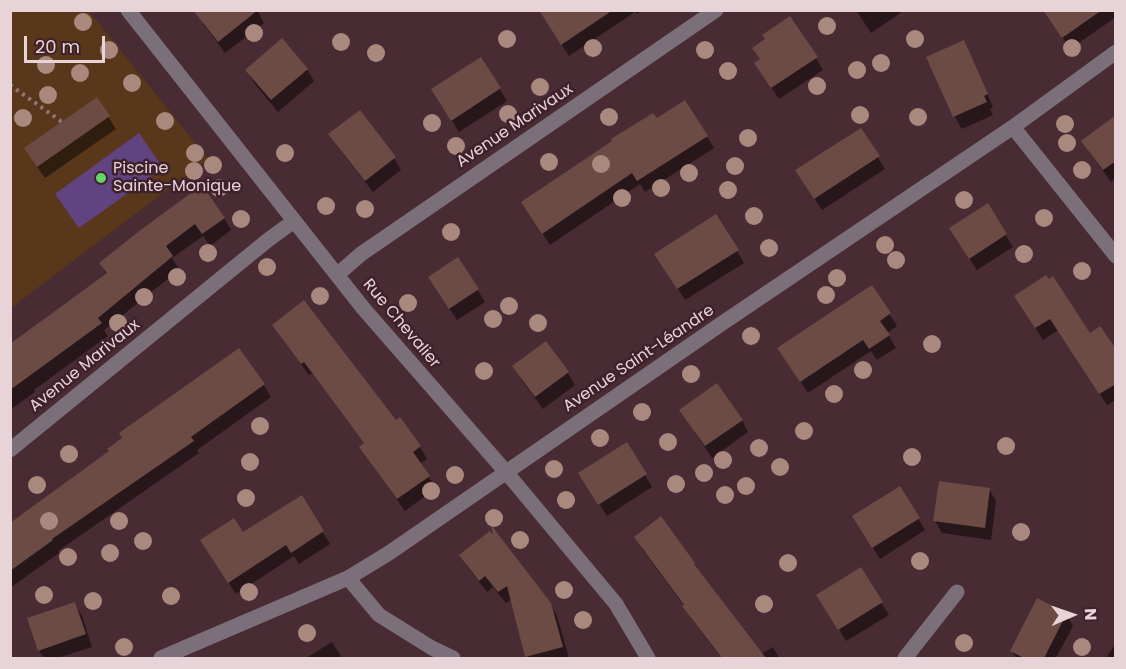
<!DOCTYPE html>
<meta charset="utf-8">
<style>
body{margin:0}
#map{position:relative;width:1126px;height:669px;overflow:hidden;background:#492b34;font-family:Poppins,sans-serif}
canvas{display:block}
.frame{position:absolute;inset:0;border:12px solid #e7d3d8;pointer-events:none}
.north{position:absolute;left:1042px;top:585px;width:60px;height:60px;-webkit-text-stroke:4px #3e212a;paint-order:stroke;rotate:88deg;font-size:16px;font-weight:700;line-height:24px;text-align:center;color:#e7d3d8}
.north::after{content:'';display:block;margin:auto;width:21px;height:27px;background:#e7d3d8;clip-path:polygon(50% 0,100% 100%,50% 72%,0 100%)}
.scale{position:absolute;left:24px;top:36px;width:81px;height:27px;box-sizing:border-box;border:3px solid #e7d3d8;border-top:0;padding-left:8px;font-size:18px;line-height:21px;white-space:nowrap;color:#e7d3d8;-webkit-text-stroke:4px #3e212a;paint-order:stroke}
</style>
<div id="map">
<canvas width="1126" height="669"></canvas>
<div class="frame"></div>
<div class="north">N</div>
<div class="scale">20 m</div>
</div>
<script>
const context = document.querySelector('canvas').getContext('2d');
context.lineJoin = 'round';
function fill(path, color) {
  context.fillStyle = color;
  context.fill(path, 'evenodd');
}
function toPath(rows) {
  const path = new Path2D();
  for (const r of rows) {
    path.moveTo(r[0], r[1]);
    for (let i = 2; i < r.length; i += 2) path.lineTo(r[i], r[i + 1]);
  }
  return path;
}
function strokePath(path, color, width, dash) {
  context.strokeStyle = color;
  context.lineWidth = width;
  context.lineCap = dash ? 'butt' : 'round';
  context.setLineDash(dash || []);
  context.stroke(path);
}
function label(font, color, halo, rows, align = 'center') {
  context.font = font + ' Poppins,sans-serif';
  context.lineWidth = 5;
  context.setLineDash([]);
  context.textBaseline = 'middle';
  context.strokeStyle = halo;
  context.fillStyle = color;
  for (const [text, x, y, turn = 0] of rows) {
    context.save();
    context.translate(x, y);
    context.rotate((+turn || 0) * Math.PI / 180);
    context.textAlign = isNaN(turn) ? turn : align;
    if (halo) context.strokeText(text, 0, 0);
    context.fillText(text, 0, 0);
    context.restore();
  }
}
fill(toPath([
 [11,11,89,11,208,159,11,308]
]), '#59371b');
fill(toPath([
 [139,133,163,168,79,228,55,194]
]), '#614382');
fill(toPath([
 [257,10,264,23,225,53,204,25,197,13],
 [543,10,642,10,637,14,635,12,569,56,548,24],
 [856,10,905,10,871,33],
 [1044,10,1116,10,1116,17,1070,49],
 [970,54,993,107,990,109,993,115,962,129,955,117,928,58],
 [816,58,823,70,779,99,763,75,761,60],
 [481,59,507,101,459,132,440,102],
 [307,69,314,81,278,112,254,83,247,71],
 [97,99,116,129,45,178,33,161],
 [1116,117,1116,178,1111,182,1090,153,1083,141],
 [656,120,707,137,714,148,645,192,640,184,550,245,530,214],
 [861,130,885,169,822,210,804,183],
 [330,134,394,158,401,170,373,192,337,146],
 [987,205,1013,247,977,270,958,241],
 [224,218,231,230,210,246,203,236,172,258,179,269,169,276,169,278,104,330,108,336,34,390,35,392,10,410,10,349,107,275,101,263,139,233],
 [737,251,744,263,685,300,663,266],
 [458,259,485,302,457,320,437,290],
 [872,287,897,326,887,333,896,348,877,360,871,351,808,393,786,360],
 [1016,297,1089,335,1116,352,1116,400,1107,405,1058,330,1043,340],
 [274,326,395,422,420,447,427,459,420,464,436,488,405,511,368,459,365,444,312,373,309,375,281,337],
 [546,343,568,373,575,385,543,409,521,379,514,367],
 [239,350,264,385,271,397,197,450,199,453,58,551,59,553,10,588,10,524,111,452],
 [681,411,742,420,748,432,712,458],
 [645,475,652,487,607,516,587,485],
 [989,489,996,501,991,540,942,533,935,521],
 [301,497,330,544,299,564,294,556,236,594,209,552,243,535],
 [918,518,925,530,880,559,861,529],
 [636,537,694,564,700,573,761,654,773,647,779,658,734,658,728,648,719,655,691,618,684,606,642,549],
 [461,556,550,603,557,616,569,658,528,658,512,599,506,603,493,587,487,592,468,568],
 [861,569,889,615,846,641,818,595],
 [75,604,82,616,92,647,58,658,44,658,39,651],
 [1066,614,1073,626,1056,658,1016,658,1012,651],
 [332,642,342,658,306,658],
 [1116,643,1116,658,1106,658]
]), '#0007');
fill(toPath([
 [193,10,258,10,218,42],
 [539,10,613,10,561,45],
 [1043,10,1102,10,1062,38],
 [790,16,818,57,771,88,754,63,760,59,752,48,765,39,762,35],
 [282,38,308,69,271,100,245,70],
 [964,40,988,94,984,96,987,102,953,117,926,57],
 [481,57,501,88,451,121,431,89],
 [97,97,110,116,37,167,24,148],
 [685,100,708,136,637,181,632,173,542,234,521,202,612,141,611,139,653,113,657,118],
 [360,110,396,157,365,181,328,134],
 [1116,115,1116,161,1103,170,1081,141],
 [861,128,880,156,814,199,795,170],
 [202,185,225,218,202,234,195,224,166,246,173,256,98,318,102,323,10,390,10,344,107,273,99,263,138,232],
 [988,203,1007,234,969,259,949,228],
 [716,214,739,250,677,289,654,254],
 [458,257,479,289,449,309,428,277],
 [1046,275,1049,279,1053,276,1090,333,1100,326,1116,349,1116,384,1099,394,1050,319,1035,328,1014,296],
 [872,285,891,313,880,321,890,335,869,349,863,340,800,382,777,348],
 [304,300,396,420,400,417,421,446,413,452,430,476,397,499,359,447,364,443,304,362,301,364,272,325],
 [546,341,569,372,535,397,512,366],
 [239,348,265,384,191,437,194,441,52,539,53,540,10,571,10,523,109,451,107,449,122,438,119,433],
 [717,383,743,420,705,446,679,410],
 [627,442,647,474,598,505,578,473],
 [939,481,990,488,985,528,933,521],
 [900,486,920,518,872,548,852,516],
 [302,495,324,531,291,553,286,545,228,583,200,540,234,518,243,532],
 [661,516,695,563,694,564,766,658,722,658,682,606,684,605,634,537],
 [491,525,551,603,563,647,525,657,507,586,498,592,485,576,479,581,459,555,490,531,493,535],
 [861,567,883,602,838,630,816,595],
 [1037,598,1067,613,1044,658,1024,658,1010,651],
 [75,602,86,634,38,651,27,618]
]), '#6c4b45');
strokePath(toPath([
 [10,85,62,122]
]), '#8f767d', 4, [3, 4.5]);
strokePath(toPath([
 [128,10,363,308,506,472,616,604,648,658],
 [1013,127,1116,256],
 [337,275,361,254,716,10],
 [10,450,268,240,294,221],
 [348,578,379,615,432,648,453,658],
 [161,658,348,578,389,553,724,322,1013,127,1116,52],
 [905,658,957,592]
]), '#7b6f79', 15);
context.fillStyle = '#a9887e';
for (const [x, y] of [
 [83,22],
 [827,26],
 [254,33],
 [507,39],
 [915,39],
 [341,42],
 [593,48],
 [1072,48],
 [109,50],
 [705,50],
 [376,53],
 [881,63],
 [46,65],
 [857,70],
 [728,71],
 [80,73],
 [132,83],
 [817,86],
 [540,87],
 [48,95],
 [508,114],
 [860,115],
 [609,117],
 [918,117],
 [23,118],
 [165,121],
 [432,123],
 [1065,124],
 [748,138],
 [1067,143],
 [456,146],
 [195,153],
 [285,153],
 [549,162],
 [601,164],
 [213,165],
 [735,166],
 [1082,170],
 [194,171],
 [689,173],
 [219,188],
 [661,188],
 [728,190],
 [622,198],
 [964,200],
 [326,206],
 [365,209],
 [754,216],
 [1044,218],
 [241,219],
 [451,232],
 [885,245],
 [769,248],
 [208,253],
 [1024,254],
 [896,260],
 [267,267],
 [1082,271],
 [177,277],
 [837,278],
 [826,295],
 [320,296],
 [144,297],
 [408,303],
 [509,306],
 [493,319],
 [118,323],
 [538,323],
 [751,336],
 [932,344],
 [863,370],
 [484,371],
 [691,374],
 [834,394],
 [642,412],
 [260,426],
 [804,431],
 [600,438],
 [668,442],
 [1006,446],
 [759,448],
 [69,454],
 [912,457],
 [723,460],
 [250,462],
 [780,467],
 [554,469],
 [704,473],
 [455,475],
 [676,484],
 [37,485],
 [746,486],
 [431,491],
 [725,495],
 [246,498],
 [566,500],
 [494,518],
 [49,521],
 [119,521],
 [1021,532],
 [520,540],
 [143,541],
 [110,553],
 [68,557],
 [920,561],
 [788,563],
 [564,590],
 [249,592],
 [44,595],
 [171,596],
 [93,601],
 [764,604],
 [583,620],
 [307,633],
 [964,643],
 [124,647],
 [1082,647]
]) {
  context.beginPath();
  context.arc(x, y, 9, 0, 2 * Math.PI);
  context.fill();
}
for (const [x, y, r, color] of [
 [101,178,6,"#64d468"]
]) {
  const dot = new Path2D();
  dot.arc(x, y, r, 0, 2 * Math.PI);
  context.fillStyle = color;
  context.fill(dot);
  strokePath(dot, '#3e212a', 2);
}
label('16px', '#e7d3d8', '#3e212a', [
 ["Avenue Marivaux",515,126,-34],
 ["Rue Chevalier",401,324,50],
 ["Avenue Saint-Léandre",639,359,-34],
 ["Avenue Marivaux",85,366,-39]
]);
label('16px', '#e7d3d8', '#3e212a', [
 ["Piscine",113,169],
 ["Sainte-Monique",113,187]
], 'left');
</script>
